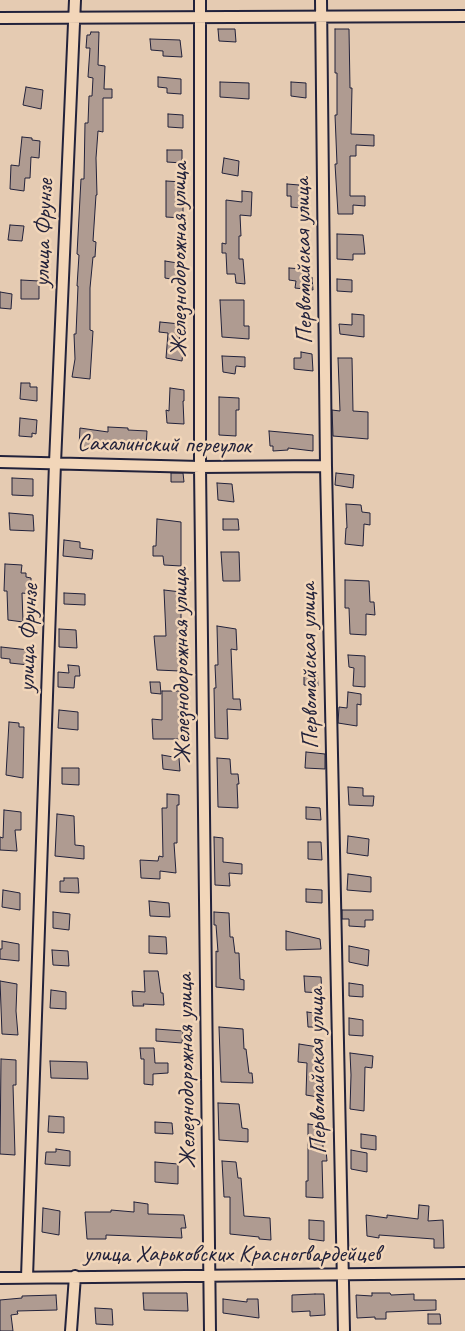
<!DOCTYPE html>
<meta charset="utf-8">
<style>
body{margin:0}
canvas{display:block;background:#e5cbb2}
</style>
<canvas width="465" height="1331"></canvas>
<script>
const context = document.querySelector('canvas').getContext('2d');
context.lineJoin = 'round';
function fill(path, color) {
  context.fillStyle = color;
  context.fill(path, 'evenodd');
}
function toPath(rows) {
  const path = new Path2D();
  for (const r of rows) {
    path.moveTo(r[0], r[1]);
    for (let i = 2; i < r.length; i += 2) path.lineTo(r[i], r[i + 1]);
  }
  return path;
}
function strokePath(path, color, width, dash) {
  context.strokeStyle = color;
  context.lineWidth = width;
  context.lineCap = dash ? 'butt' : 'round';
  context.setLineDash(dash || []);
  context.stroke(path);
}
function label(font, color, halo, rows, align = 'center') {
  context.font = font + ' Caveat,sans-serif';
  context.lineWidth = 5;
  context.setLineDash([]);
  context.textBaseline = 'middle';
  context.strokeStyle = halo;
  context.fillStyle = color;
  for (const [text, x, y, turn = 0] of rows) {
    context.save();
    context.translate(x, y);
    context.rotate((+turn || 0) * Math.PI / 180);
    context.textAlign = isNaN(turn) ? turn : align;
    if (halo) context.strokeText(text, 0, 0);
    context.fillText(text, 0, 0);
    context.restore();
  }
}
const building = toPath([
 [218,29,235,29,236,42,219,41,218,29],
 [335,29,349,29,350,88,352,88,351,134,374,135,374,146,356,145,356,156,350,156,350,196,365,196,365,206,353,205,353,214,338,214,335,164,337,164,335,115,337,115,337,73,335,73,335,29],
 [91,32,99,32,98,65,105,66,104,89,112,89,112,98,103,98,103,132,98,131,96,158,97,195,96,195,93,241,96,242,95,257,93,257,90,288,90,330,93,331,90,379,72,377,75,359,74,334,76,334,78,286,77,286,79,255,77,254,81,179,84,179,85,123,88,123,89,96,92,96,93,78,88,77,90,48,86,48,87,35,90,35,91,32],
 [150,39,180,40,182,57,163,56,163,51,151,50,150,39],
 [158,77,181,79,181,94,167,93,167,88,158,87,158,77],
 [220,82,249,83,249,99,220,97,220,82],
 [291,82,306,83,306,98,291,96,291,82],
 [26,87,43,90,41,109,23,105,26,87],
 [168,114,183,115,183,128,168,127,168,114],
 [22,137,32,138,32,140,40,141,39,158,31,157,30,178,25,178,24,191,10,189,11,165,19,166,22,137],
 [167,150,182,150,182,163,167,162,167,150],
 [224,158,239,161,238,176,222,173,224,158],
 [166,181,183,182,183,218,166,217,166,181],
 [287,184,299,185,299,191,309,192,309,209,291,207,291,196,287,196,287,184],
 [242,191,252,192,251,216,240,215,241,236,239,236,239,259,243,259,245,284,236,283,235,274,227,274,226,253,222,253,222,243,226,244,226,200,242,202,242,191],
 [10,225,24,226,22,241,8,240,10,225],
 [337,234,363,235,365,254,353,254,353,260,337,259,337,234],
 [165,261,184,264,183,281,165,278,165,261],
 [289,268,303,269,304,275,312,277,313,290,295,288,296,281,289,280,289,268],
 [337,279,352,280,352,292,337,291,337,279],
 [21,280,39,281,39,299,21,299,21,280],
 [0,292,12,294,11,309,0,308,0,292],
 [220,300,244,300,244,326,249,326,249,339,222,337,220,300],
 [352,314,364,315,364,337,340,334,339,324,352,325,352,314],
 [160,322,180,324,179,350,183,351,182,361,166,358,168,333,159,332,160,322],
 [301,352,312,354,313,371,294,369,294,358,301,358,301,352],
 [222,356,245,357,245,367,236,366,235,374,223,372,222,356],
 [338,358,352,358,353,411,368,412,368,439,333,436,332,410,340,411,338,358],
 [21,383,30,383,30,387,37,387,37,401,20,399,21,383],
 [170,388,184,390,184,401,183,401,184,424,167,423,166,410,169,411,170,388],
 [219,397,239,398,239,410,236,410,236,436,219,435,219,397],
 [20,418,37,420,36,434,32,433,32,437,19,436,20,418],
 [108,427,128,428,128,430,147,431,146,448,127,446,96,446,95,449,79,447,80,428,108,432,108,427],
 [269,431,313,435,313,451,288,448,288,450,273,451,273,446,270,446,269,431],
 [171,473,183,473,184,482,171,482,171,473],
 [336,473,354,475,353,488,335,485,336,473],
 [12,478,33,479,33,496,12,495,12,478],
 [217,483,232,484,234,502,218,500,217,483],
 [346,504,361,505,362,512,370,513,370,525,364,524,363,546,345,544,346,528,347,528,346,504],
 [9,513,33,515,34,531,10,530,9,513],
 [157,519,181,522,181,566,164,565,163,556,153,556,153,546,156,546,157,519],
 [223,519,238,519,239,530,223,530,223,519],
 [64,540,80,542,80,548,93,550,92,559,63,556,64,540],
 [221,552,239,552,240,581,223,581,221,552],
 [5,564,22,565,21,573,26,573,26,577,31,578,31,594,22,593,23,622,8,620,7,591,4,591,5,564],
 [345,580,369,581,370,602,374,602,375,615,366,614,366,635,350,634,349,608,345,608,345,580],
 [164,590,181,592,181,624,179,624,180,671,157,670,154,636,166,636,164,590],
 [64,593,85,594,85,605,64,604,64,593],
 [217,626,236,629,237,650,231,649,233,699,240,699,241,710,227,709,228,739,215,738,214,688,216,688,215,665,218,665,217,626],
 [59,629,76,630,77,648,59,647,59,629],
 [1,647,29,650,29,665,10,663,10,659,1,658,1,647],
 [348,655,365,656,365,687,353,686,354,668,349,667,348,655],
 [68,665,79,666,80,676,75,676,74,688,58,687,58,672,69,673,68,665],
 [304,669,317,671,318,686,304,685,304,669],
 [150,682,160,682,161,694,151,693,150,682],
 [162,691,180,691,180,705,178,705,181,739,153,739,152,719,162,720,162,691],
 [348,692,361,694,361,705,357,704,357,726,338,723,339,707,347,708,348,692],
 [59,710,78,712,78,730,58,728,59,710],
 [9,722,19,723,19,727,24,727,23,778,6,775,9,722],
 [306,752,325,754,325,769,305,768,306,752],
 [162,755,179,758,180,771,163,769,162,755],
 [217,758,230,759,231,774,238,774,239,784,237,784,238,808,218,807,217,758],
 [62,768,79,768,79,785,62,784,62,768],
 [348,787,363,788,363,796,374,796,373,806,349,805,348,787],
 [167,794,179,795,179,805,177,805,177,843,174,843,176,873,160,871,160,879,141,878,140,860,158,861,159,856,163,857,162,808,167,808,167,794],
 [306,807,320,808,321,820,306,819,306,807],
 [4,810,21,812,21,830,15,830,17,851,0,850,0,837,3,838,4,810],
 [57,814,74,816,75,845,84,846,84,859,55,856,57,814],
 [348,836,369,839,368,856,347,853,348,836],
 [214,837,223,838,223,862,242,864,242,874,229,873,230,886,215,885,214,837],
 [308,842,321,842,322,860,308,859,308,842],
 [348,874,371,877,371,892,347,890,348,874],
 [64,878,78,878,79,893,60,892,60,881,64,881,64,878],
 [306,889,322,890,322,903,306,902,306,889],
 [3,890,20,893,20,910,2,907,3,890],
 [149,901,169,903,170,917,150,916,149,901],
 [342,910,373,910,373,920,365,920,365,927,349,926,349,919,342,919,342,910],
 [53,912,70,914,69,930,53,928,53,912],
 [214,912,229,913,230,937,233,937,235,953,239,953,240,979,244,980,244,990,216,987,216,951,218,952,216,925,214,925,214,912],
 [286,931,320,939,321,949,286,950,286,931],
 [149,936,166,937,167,954,149,953,149,936],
 [2,941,19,944,19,961,0,959,0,949,2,949,2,941],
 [349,946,369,950,368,966,349,962,349,946],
 [52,950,68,951,69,966,53,965,52,950],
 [144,971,158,971,161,993,163,993,164,1005,143,1004,144,1006,133,1006,132,991,145,992,144,971],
 [304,976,321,977,322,993,305,992,304,976],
 [0,981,17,984,16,1011,18,1035,2,1034,0,981],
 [349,983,363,985,363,997,349,996,349,983],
 [51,990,66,992,66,1009,50,1008,51,990],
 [307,1012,321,1014,322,1027,308,1027,307,1012],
 [349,1018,363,1020,363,1036,349,1035,349,1018],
 [219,1027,243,1029,244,1049,246,1049,249,1073,252,1073,253,1083,221,1082,219,1027],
 [156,1029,183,1031,182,1043,156,1041,156,1029],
 [299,1044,318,1047,317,1081,325,1082,324,1098,306,1095,307,1063,298,1062,299,1044],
 [140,1048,154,1048,155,1063,168,1063,168,1073,153,1074,153,1085,144,1084,144,1059,141,1059,140,1048],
 [350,1053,373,1056,372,1068,365,1067,364,1111,350,1109,351,1075,350,1053],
 [1,1059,16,1060,16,1085,13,1085,15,1155,0,1154,1,1059],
 [50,1061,87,1062,88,1079,51,1078,50,1061],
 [218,1103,239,1104,242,1128,248,1129,248,1142,219,1140,218,1103],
 [49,1116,64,1117,64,1133,48,1132,49,1116],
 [155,1122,172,1123,173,1134,155,1133,155,1122],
 [308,1124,323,1126,323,1150,326,1150,327,1161,322,1161,323,1198,306,1197,306,1181,308,1181,308,1124],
 [361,1134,376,1136,376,1150,361,1148,361,1134],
 [56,1149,70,1151,70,1166,45,1164,46,1152,56,1152,56,1149],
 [351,1150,367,1153,367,1172,351,1169,351,1150],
 [222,1161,236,1162,238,1178,241,1178,244,1216,270,1218,271,1240,259,1239,259,1237,230,1234,230,1197,224,1197,222,1161],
 [155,1162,178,1164,178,1184,155,1182,155,1162],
 [134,1202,148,1204,148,1214,184,1215,186,1228,181,1228,182,1238,106,1235,106,1239,87,1239,85,1212,111,1212,111,1210,134,1212,134,1202],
 [419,1205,429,1206,428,1221,443,1220,444,1248,434,1248,434,1239,379,1235,379,1238,367,1236,366,1215,387,1218,387,1215,418,1219,419,1205],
 [43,1208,60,1211,59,1235,42,1232,43,1208],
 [309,1220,324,1221,324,1241,309,1239,309,1220],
 [143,1293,187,1293,188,1311,144,1310,143,1293],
 [372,1293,390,1293,391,1295,414,1294,414,1300,436,1300,436,1310,386,1312,386,1319,375,1319,375,1317,357,1318,356,1295,372,1296,372,1293],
 [315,1294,324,1294,325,1315,310,1316,310,1311,292,1312,292,1295,315,1294],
 [56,1295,57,1310,17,1311,18,1314,11,1315,13,1331,0,1331,0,1300,22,1298,22,1296,56,1295],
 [223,1299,247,1302,247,1299,258,1299,259,1318,223,1313,223,1299],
 [95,1308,112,1309,113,1325,96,1324,95,1308],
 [428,1314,440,1314,441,1324,428,1324,428,1314]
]);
fill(building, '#af9b91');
strokePath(building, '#22223b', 1);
const minor = toPath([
 [200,0,200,467,210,1331],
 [321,0,326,466,344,1331],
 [0,18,465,16],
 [0,462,200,467,326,466],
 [27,1277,55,463,75,0],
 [0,1278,465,1273],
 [71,1331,75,1276]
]);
strokePath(minor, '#22223b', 14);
strokePath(minor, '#f2d6b9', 10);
label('24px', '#22223b', '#f2d6b9', [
 ["улица Фрунзе",44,233,-88],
 ["Железнодорожная улица",180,260,-90],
 ["Первомайская улица",304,261,-91],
 ["Сахалинский переулок",164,445,1],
 ["улица Фрунзе",29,638,-88],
 ["Железнодорожная улица",182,666,-91],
 ["Первомайская улица",310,666,-91],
 ["Железнодорожная улица",187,1071,-91],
 ["Первомайская улица",318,1071,-91],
 ["улица Харьковских Красногвардейцев",232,1255]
]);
</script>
